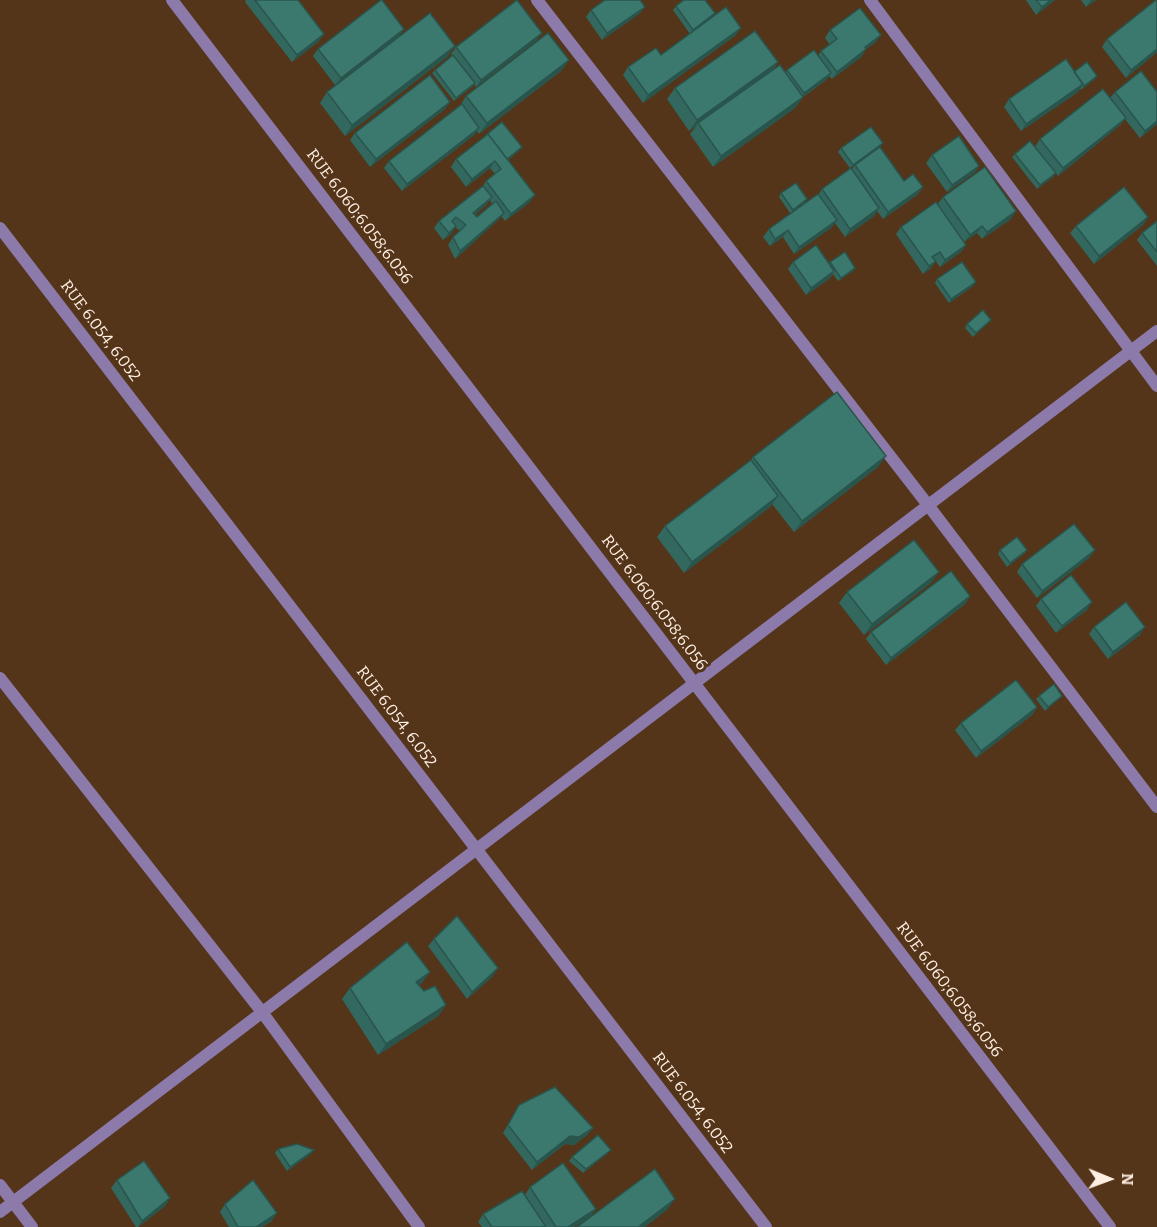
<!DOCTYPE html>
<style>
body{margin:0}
#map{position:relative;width:1157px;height:1227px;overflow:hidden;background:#54351a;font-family:Bitter,serif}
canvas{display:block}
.north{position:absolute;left:1079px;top:1149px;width:60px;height:60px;-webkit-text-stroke:4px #54351a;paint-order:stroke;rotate:91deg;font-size:16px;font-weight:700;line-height:24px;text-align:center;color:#ffefe3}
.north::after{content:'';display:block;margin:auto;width:21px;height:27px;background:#ffefe3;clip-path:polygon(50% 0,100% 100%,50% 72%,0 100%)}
</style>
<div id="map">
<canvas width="1157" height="1227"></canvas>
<div class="north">N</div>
</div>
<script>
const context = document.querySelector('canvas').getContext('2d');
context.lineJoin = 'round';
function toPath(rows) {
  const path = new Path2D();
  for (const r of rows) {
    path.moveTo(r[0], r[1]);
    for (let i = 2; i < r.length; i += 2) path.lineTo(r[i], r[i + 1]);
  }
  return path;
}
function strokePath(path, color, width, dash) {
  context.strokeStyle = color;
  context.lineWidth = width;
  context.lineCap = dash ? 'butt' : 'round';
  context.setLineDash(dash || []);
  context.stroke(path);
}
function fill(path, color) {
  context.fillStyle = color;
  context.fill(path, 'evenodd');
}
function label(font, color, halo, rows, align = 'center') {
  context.font = font + ' Bitter,serif';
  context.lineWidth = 6;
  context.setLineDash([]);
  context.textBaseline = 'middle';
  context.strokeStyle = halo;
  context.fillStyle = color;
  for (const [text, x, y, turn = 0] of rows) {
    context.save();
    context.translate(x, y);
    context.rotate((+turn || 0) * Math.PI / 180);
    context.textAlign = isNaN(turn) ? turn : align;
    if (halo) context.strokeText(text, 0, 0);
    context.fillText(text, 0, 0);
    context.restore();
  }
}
strokePath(toPath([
 [172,0,1110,1227],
 [537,0,928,505,1157,807],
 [870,0,1157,386],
 [0,228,766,1227],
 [0,678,262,1012,419,1227],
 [0,1185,32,1227],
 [0,1212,1157,331]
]), '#8c7aab', 12);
fill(toPath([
 [246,0,298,0,324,34,318,42,292,62,245,2],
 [1026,0,1055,0,1036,15],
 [1081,0,1096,0,1086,7],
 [676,6,715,13,712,17,736,35,643,103,623,75,628,67,661,55,690,34,673,10],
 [645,7,639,14,602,40,586,17,591,10],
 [404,29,399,36,335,85,313,56,318,49],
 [830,30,876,42,866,49,861,57,832,79,829,76,826,80,803,97,795,108,713,167,690,134,696,126,689,131,667,99,675,88,778,62,772,71,786,72,787,70,818,56,821,51,830,45,825,38],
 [1107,39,1157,52,1126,78,1102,47],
 [537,40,476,87,474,84,472,87,454,101,432,73,435,70,452,56,451,54,456,47],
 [455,46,447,57,345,136,320,103,327,92],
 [569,60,561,71,479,134,477,131,474,135,402,191,384,168,389,161,460,106,466,96],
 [1074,72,1095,79,1081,90,1080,88,1078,92,1021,131,1004,107,1009,99],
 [1115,92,1157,124,1140,138,1125,119,1120,125,1058,176,1056,173,1053,177,1037,189,1012,157,1015,154,1035,147,1040,139,1110,98],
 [445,109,370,167,350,140,355,133],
 [880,147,904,181,923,187,917,195,883,219,877,211,874,216,845,237,835,223,831,228,794,254,783,237,770,246,763,237,769,229,819,194,822,189,852,169,855,165,850,168,838,152,841,148],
 [519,151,508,160,530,202,505,221,501,216,498,220,455,259,448,245,453,237,460,231,455,227,451,234,443,240,434,228,439,221,483,186,486,181,495,174,490,168,466,187,451,167,456,159],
 [490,200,492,204,477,217,475,215,486,205],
 [932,155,979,166,974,173,947,192,926,163],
 [781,193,805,203,790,213,779,197],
 [943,197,1011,219,982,239,977,233,964,242,966,245,961,252,940,267,934,259,936,261,930,269,923,274,896,234,901,227,938,204],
 [1148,217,1143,225,1094,264,1070,233,1076,226],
 [1157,221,1157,266,1137,240,1142,233],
 [793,262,829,264,830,262,855,268,853,271,838,281,833,274,829,279,806,295,788,269],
 [937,279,973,286,949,303,935,283],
 [991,320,988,323,973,337,965,328,967,324],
 [753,457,878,467,794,532,772,504,770,507,684,573,657,537,665,526,751,460],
 [1000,550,1027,550,1025,553,1007,567,998,554],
 [1095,550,1089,558,1037,598,1017,572,1022,564],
 [931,583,864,635,839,603,847,592],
 [970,596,965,604,886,665,866,639,871,632],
 [1041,599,1087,610,1056,633,1036,606],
 [1094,627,1140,635,1108,659,1089,634],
 [1039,696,1059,699,1045,711,1036,699],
 [1037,707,1032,715,976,758,955,730,961,723],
 [434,939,493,976,467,999,428,946],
 [430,972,422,983,419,985,424,991,446,1005,438,1016,378,1055,342,999,350,988],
 [519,1105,593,1128,587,1135,574,1145,565,1144,532,1170,503,1133],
 [278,1149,312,1153,287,1171,275,1153],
 [608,1153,583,1173,569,1161,572,1157],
 [117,1180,170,1198,165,1206,138,1227,136,1227,111,1188],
 [530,1187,596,1209,590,1217,574,1227,482,1227,478,1222,483,1214,525,1195],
 [225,1204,272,1221,262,1227,229,1227,220,1212]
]), '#33685f');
fill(toPath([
 [1051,0,1055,0,1036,15,1042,7],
 [1091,0,1096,0,1086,7],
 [645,7,639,14,602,40,607,33],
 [715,13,712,17,690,34,693,30],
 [741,28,736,35,643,103,648,95],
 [404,29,399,36,335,85,341,78],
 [542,33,537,40,476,87,481,80],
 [324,34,318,42,292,62,297,55],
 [881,35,876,42,866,49,861,57,832,79,837,72,865,47],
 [455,46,447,57,345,136,352,125],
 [1157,49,1157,52,1126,78,1131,70],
 [569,60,561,71,479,134,487,123],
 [778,62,770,73,698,123,696,126,689,131,697,120],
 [831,73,826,80,798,100,804,93],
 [1097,76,1095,79,1081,90,1084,86],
 [475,83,472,87,454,101,456,98],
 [1083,84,1078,92,1021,131,1026,124],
 [803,97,795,108,713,167,721,156],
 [450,102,445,109,370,167,376,159],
 [1126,118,1120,125,1058,176,1063,168],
 [1157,121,1157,124,1140,138,1145,131],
 [479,128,474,135,402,191,407,184],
 [883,143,880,147,850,168,853,165],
 [522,147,519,151,503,163,506,160],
 [495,161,490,168,466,187,472,179],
 [979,166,974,173,947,192,952,185],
 [1056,173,1053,177,1037,189,1040,185],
 [923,187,917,195,883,219,888,212],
 [535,195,530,202,505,221,511,214],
 [492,197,486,205,468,221,473,213],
 [807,199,805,203,790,213,793,210],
 [879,208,874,216,845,237,850,229],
 [1016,211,1011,219,982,239,987,232],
 [504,213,498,220,455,259,460,251],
 [1148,217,1143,225,1094,264,1099,256],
 [837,220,831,228,794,254,799,247],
 [456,226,451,234,443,240,449,233],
 [982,226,977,233,964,242,970,235],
 [788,230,783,237,770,246,775,239],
 [966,245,961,252,940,267,945,260],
 [936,261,930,269,923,274,929,266],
 [855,268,853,271,838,281,841,278],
 [834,271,829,279,806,295,811,288],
 [976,282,973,286,949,303,951,299],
 [991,320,988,323,973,337,976,333],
 [886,456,878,467,794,532,802,521],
 [778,496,770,507,684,573,692,562],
 [1027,550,1025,553,1007,567,1010,563],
 [1095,550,1089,558,1037,598,1042,591],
 [939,572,931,583,864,635,872,624],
 [970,596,965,604,886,665,891,658],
 [1092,602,1087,610,1056,633,1062,626],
 [1145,627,1140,635,1108,659,1113,652],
 [1062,696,1059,699,1045,711,1048,707],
 [1037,707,1032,715,976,758,981,751],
 [498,968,493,976,467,999,472,992],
 [430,972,422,983,409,993,416,982],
 [446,1005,438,1016,378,1055,386,1044],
 [593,1128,587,1135,574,1145,565,1144,532,1170,537,1162,570,1136],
 [314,1150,312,1153,287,1171,290,1167],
 [611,1150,608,1153,583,1173,586,1169],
 [170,1198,165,1206,138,1227,142,1221],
 [675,1199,667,1210,645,1227,638,1227],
 [596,1209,590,1217,574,1227,568,1227],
 [277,1213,272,1221,262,1227,256,1227]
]), '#29554d');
const building = toPath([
 [255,0,298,0,324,34,297,55,255,0],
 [381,0,382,0,404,29,341,78,318,49,381,0],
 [517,0,542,33,481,80,456,47,517,0],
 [605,0,640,0,645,7,607,33,591,10,605,0],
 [684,0,705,0,715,13,693,30,676,6,684,0],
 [1036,0,1051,0,1042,7,1036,0],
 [1156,0,1157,0,1157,49,1131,70,1107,39,1156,0],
 [726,7,741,28,648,95,628,67,656,48,661,55,726,7],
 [860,8,881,35,865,47,866,49,837,72,821,51,837,39,830,30,860,8],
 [430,13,455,46,352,125,327,92,430,13],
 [755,31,778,62,697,120,675,88,755,31],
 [548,33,569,60,487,123,466,96,548,33],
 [814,50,831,73,804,93,787,70,814,50],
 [453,55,475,83,456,98,435,70,453,55],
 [1066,59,1083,84,1026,124,1009,99,1066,59],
 [1087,62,1097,76,1084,86,1074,72,1087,62],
 [780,65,803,97,721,156,698,123,780,65],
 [1141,71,1157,92,1157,121,1145,131,1115,92,1141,71],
 [430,75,450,102,376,159,355,133,430,75],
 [1103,89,1126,118,1063,168,1040,139,1103,89],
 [462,104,479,128,407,184,389,161,462,104],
 [502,122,522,147,507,159,488,134,486,135,502,122],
 [871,127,883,143,853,165,841,148,871,127],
 [488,134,535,195,511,214,486,181,501,169,495,161,472,179,456,159,488,134],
 [959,136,979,166,952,185,932,155,959,136],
 [1030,141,1056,173,1040,185,1015,154,1030,141],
 [880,147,904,181,913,174,923,187,888,212,855,165,880,147],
 [985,167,1016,211,987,232,982,226,970,235,943,197,985,167],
 [851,168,879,208,850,229,822,189,851,168],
 [796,183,807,199,793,210,781,193,796,183],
 [483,186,492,197,473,213,477,217,496,201,504,213,460,251,453,237,466,225,456,217,452,221,456,226,449,233,439,221,483,186],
 [1124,187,1148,217,1099,256,1076,226,1124,187],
 [818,194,837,220,799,247,788,230,775,239,769,229,818,194],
 [936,202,966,245,945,260,940,252,932,257,936,261,929,266,901,227,936,202],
 [1157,221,1157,252,1142,233,1157,221],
 [816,245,834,271,811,288,793,262,816,245],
 [845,252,855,268,841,278,830,262,845,252],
 [962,262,976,282,951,299,937,279,962,262],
 [983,310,991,320,976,333,967,324,983,310],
 [837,392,886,456,802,521,753,457,837,392],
 [751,460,778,496,692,562,665,526,751,460],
 [1074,524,1095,550,1042,591,1022,564,1074,524],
 [1017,537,1027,550,1010,563,1000,550,1017,537],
 [914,540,939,572,872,624,847,592,914,540],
 [951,571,970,596,891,658,871,632,951,571],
 [1071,575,1092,602,1062,626,1041,599,1071,575],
 [1126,602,1145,627,1113,652,1094,627,1126,602],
 [1016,680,1037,707,981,751,961,723,1016,680],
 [1054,684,1062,696,1048,707,1039,696,1054,684],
 [457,916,498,968,472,992,434,939,457,916],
 [407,942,430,972,416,982,424,991,435,986,446,1005,386,1044,350,988,407,942],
 [555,1087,593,1128,579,1137,570,1136,537,1162,508,1125,519,1105,555,1087],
 [598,1135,611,1150,586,1169,572,1157,598,1135],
 [297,1144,314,1150,290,1167,278,1149,297,1144],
 [144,1161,170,1198,142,1221,117,1180,144,1161],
 [563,1163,596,1209,568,1227,556,1227,530,1187,563,1163],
 [655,1169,675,1199,638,1227,577,1227,655,1169],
 [253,1180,277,1213,256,1227,238,1227,225,1204,253,1180],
 [522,1191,546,1227,492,1227,483,1214,522,1191]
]);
fill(building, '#3b796e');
strokePath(building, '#29554d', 1.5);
label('16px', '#ffefe3', '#54351a', [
 ["RUE 6.060;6.058;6.056",359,217,53],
 ["RUE 6.054, 6.052",100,331,53],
 ["RUE 6.060;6.058;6.056",654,603,53],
 ["RUE 6.054, 6.052",396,717,53],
 ["RUE 6.060;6.058;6.056",949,990,53],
 ["RUE 6.054, 6.052",692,1103,53]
]);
</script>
